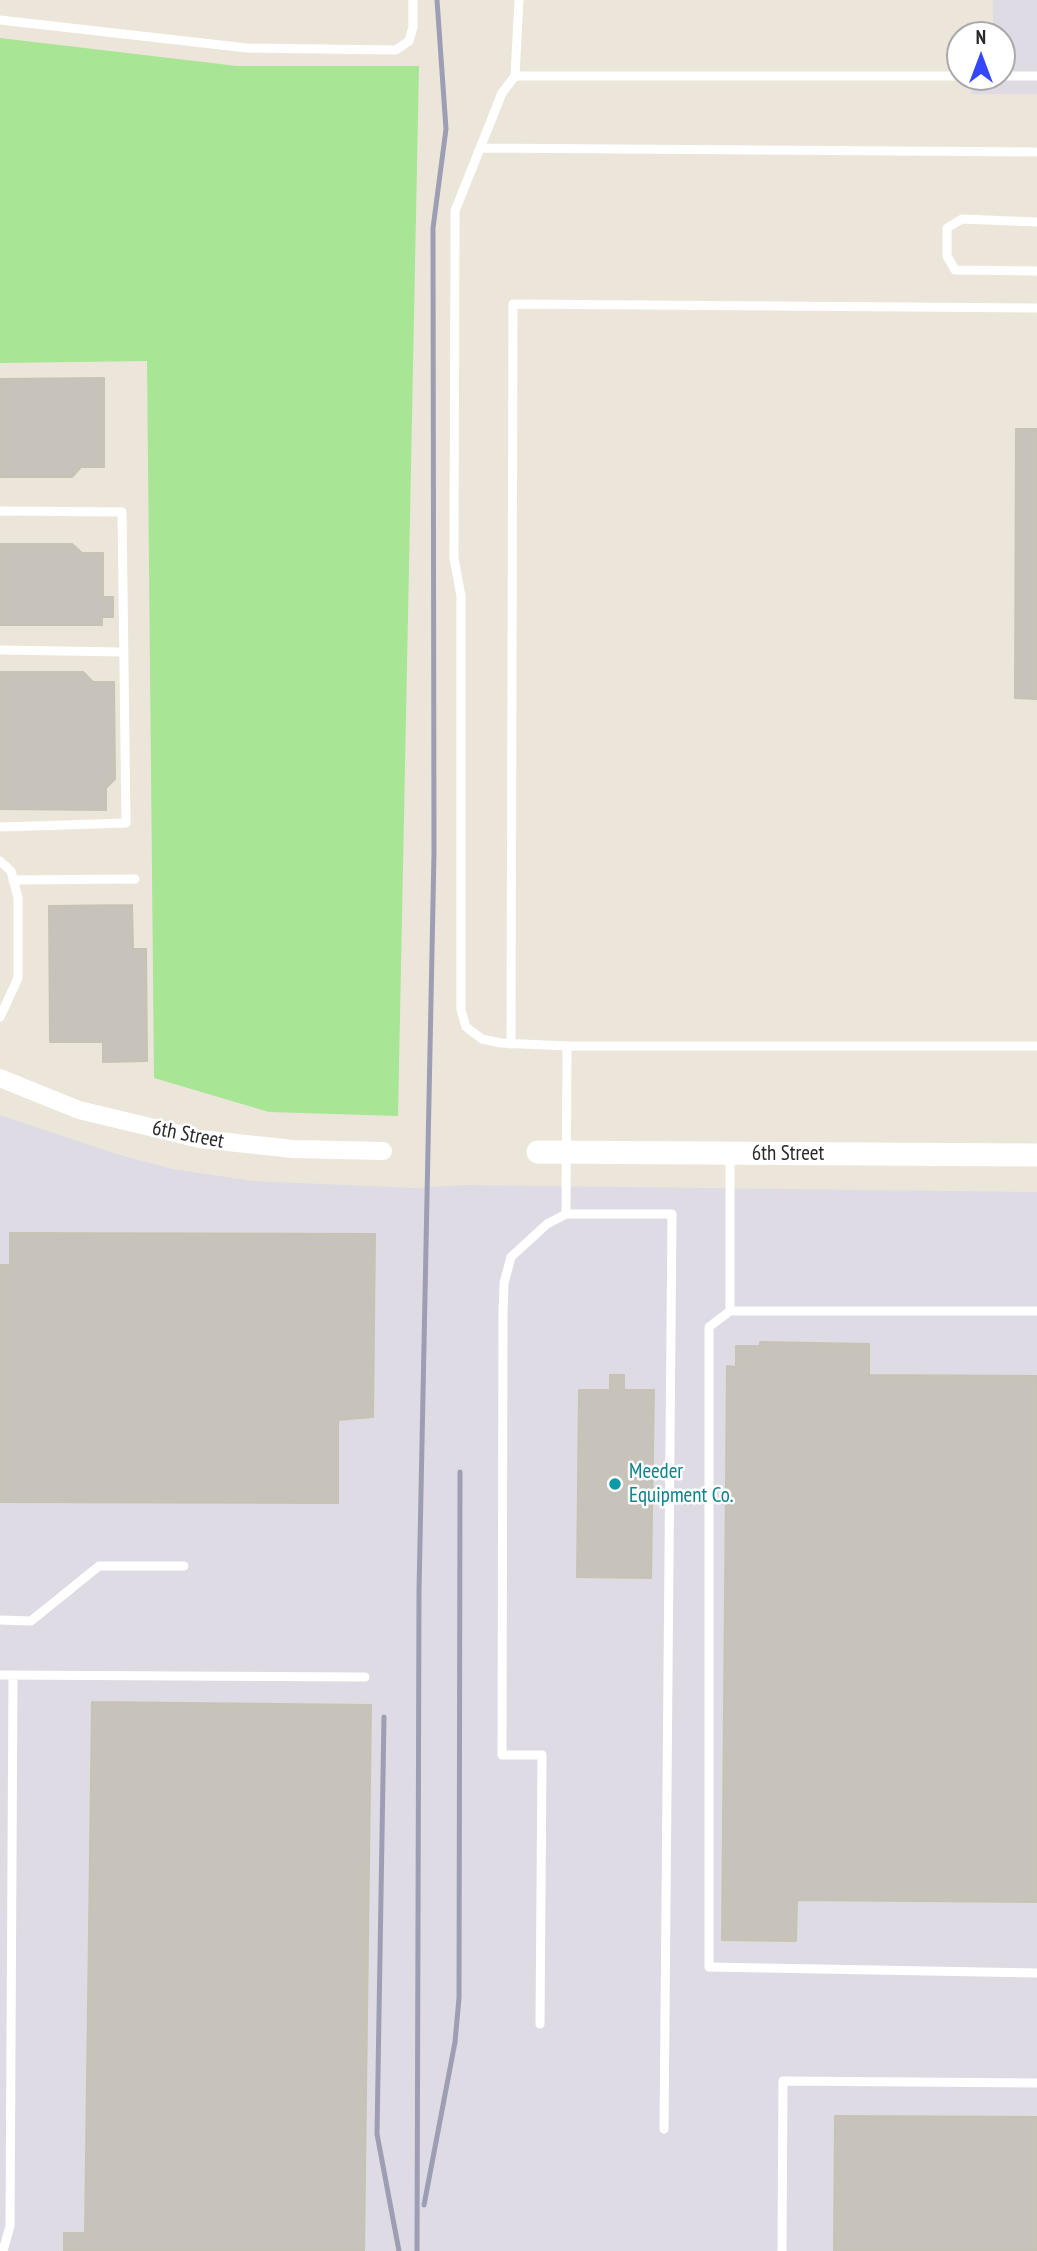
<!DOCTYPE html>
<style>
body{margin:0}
#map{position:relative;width:1037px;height:2251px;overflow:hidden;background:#ece6da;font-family:"PT Sans Narrow",sans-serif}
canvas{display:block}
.north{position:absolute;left:946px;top:21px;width:70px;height:70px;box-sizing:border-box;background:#fff;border:2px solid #a9a9a9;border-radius:50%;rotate:0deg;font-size:19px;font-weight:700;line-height:28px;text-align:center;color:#292929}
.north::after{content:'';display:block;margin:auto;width:24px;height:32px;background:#3546ff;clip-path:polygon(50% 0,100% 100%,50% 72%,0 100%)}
</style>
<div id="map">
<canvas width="1037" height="2251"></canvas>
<div class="north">N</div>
</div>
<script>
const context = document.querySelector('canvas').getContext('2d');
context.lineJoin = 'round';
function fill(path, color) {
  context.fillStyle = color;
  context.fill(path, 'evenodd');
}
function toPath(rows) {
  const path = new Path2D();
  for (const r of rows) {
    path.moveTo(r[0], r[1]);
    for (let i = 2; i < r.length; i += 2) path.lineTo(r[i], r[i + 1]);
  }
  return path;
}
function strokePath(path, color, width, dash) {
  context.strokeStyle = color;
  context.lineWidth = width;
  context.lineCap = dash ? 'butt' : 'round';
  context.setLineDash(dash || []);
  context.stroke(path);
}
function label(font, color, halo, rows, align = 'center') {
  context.font = font + ' "PT Sans Narrow",sans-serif';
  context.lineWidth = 5;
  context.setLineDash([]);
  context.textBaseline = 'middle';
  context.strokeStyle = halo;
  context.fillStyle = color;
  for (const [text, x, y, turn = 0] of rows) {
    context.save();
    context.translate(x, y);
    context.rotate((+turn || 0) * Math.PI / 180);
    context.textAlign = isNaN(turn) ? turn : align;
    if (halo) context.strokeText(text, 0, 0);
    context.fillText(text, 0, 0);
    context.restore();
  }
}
fill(toPath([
 [993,0,1037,0,1037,94,971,94,971,77,1002,77,1002,35,993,35],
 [0,1115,120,1155,173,1169,253,1181,415,1188,465,1185,1037,1192,1037,2251,0,2251]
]), '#dfdbe4');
fill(toPath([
 [0,38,237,66,419,66,398,1116,269,1112,154,1078,147,361,0,363]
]), '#a8e595');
const building = toPath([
 [104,378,104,467,81,467,72,477,0,477,0,379,104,378],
 [1016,429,1037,429,1037,699,1015,698,1016,429],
 [0,544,72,544,82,553,103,553,103,597,113,597,113,617,102,617,102,625,0,625,0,544],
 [0,672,83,672,93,682,114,682,115,779,106,788,106,810,0,809,0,672],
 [132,905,133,949,146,949,147,1061,103,1062,103,1042,50,1042,49,906,132,905],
 [10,1233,375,1234,373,1417,338,1420,338,1503,0,1502,0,1265,10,1265,10,1233],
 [760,1342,869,1344,869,1375,1037,1376,1037,1902,797,1900,796,1941,722,1940,727,1366,736,1367,736,1346,760,1346,760,1342],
 [610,1375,624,1375,624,1390,654,1390,651,1578,577,1577,579,1390,610,1390,610,1375],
 [92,1702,371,1705,364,2251,64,2251,64,2233,85,2233,92,1702],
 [835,2116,1037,2117,1037,2251,834,2251,835,2116]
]);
fill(building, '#c7c3ba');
strokePath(building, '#c7c3b4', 2);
strokePath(toPath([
 [0,20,247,48,396,50,409,41,413,27,413,0],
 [515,76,519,0],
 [1002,76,1037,76],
 [480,148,1037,152],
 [1037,222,962,219,947,228,947,256,955,270,1037,271],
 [0,511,122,512,126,823,0,827],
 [0,650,124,652],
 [0,861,11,871,18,898,18,978,0,1017],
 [13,880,135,879],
 [511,1044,513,304,1037,308],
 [567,1046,1037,1046],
 [566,1214,672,1214,664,2129],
 [730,1311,730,1155],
 [1037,1311,730,1311,709,1327,709,1967,1037,1973],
 [0,1620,31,1621,99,1566,184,1566],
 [0,1675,365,1677],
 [540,2024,542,1755,502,1755,503,1313,504,1283,511,1257,547,1224,566,1214,567,1046,501,1043,482,1039,466,1027,461,1010,461,596,454,558,455,211,502,93,515,76,960,76],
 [3,2251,10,2226,13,1675],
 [782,2251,783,2081,1037,2083]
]), '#fff', 9);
strokePath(toPath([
 [0,1078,79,1110,200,1139,293,1149,383,1151]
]), '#fff', 18);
strokePath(toPath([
 [538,1152,1037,1155]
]), '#fff', 23);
strokePath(toPath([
 [384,1717,377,2134,399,2251],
 [424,2205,455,2042,459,1998,460,1472],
 [417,2251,419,1591,434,853,433,228,446,129,437,0]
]), '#9d9eb4', 5);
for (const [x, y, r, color] of [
 [615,1484,7,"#0f9aa8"]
]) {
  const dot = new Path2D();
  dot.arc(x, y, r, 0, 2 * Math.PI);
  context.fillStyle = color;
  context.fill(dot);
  strokePath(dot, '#fff', 2.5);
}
label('21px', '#292929', '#fff', [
 ["6th Street",188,1135,11],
 ["6th Street",788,1154]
]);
label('21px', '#0d838f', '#fff', [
 ["Meeder",629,1472],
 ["Equipment Co.",629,1496]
], 'left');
</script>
